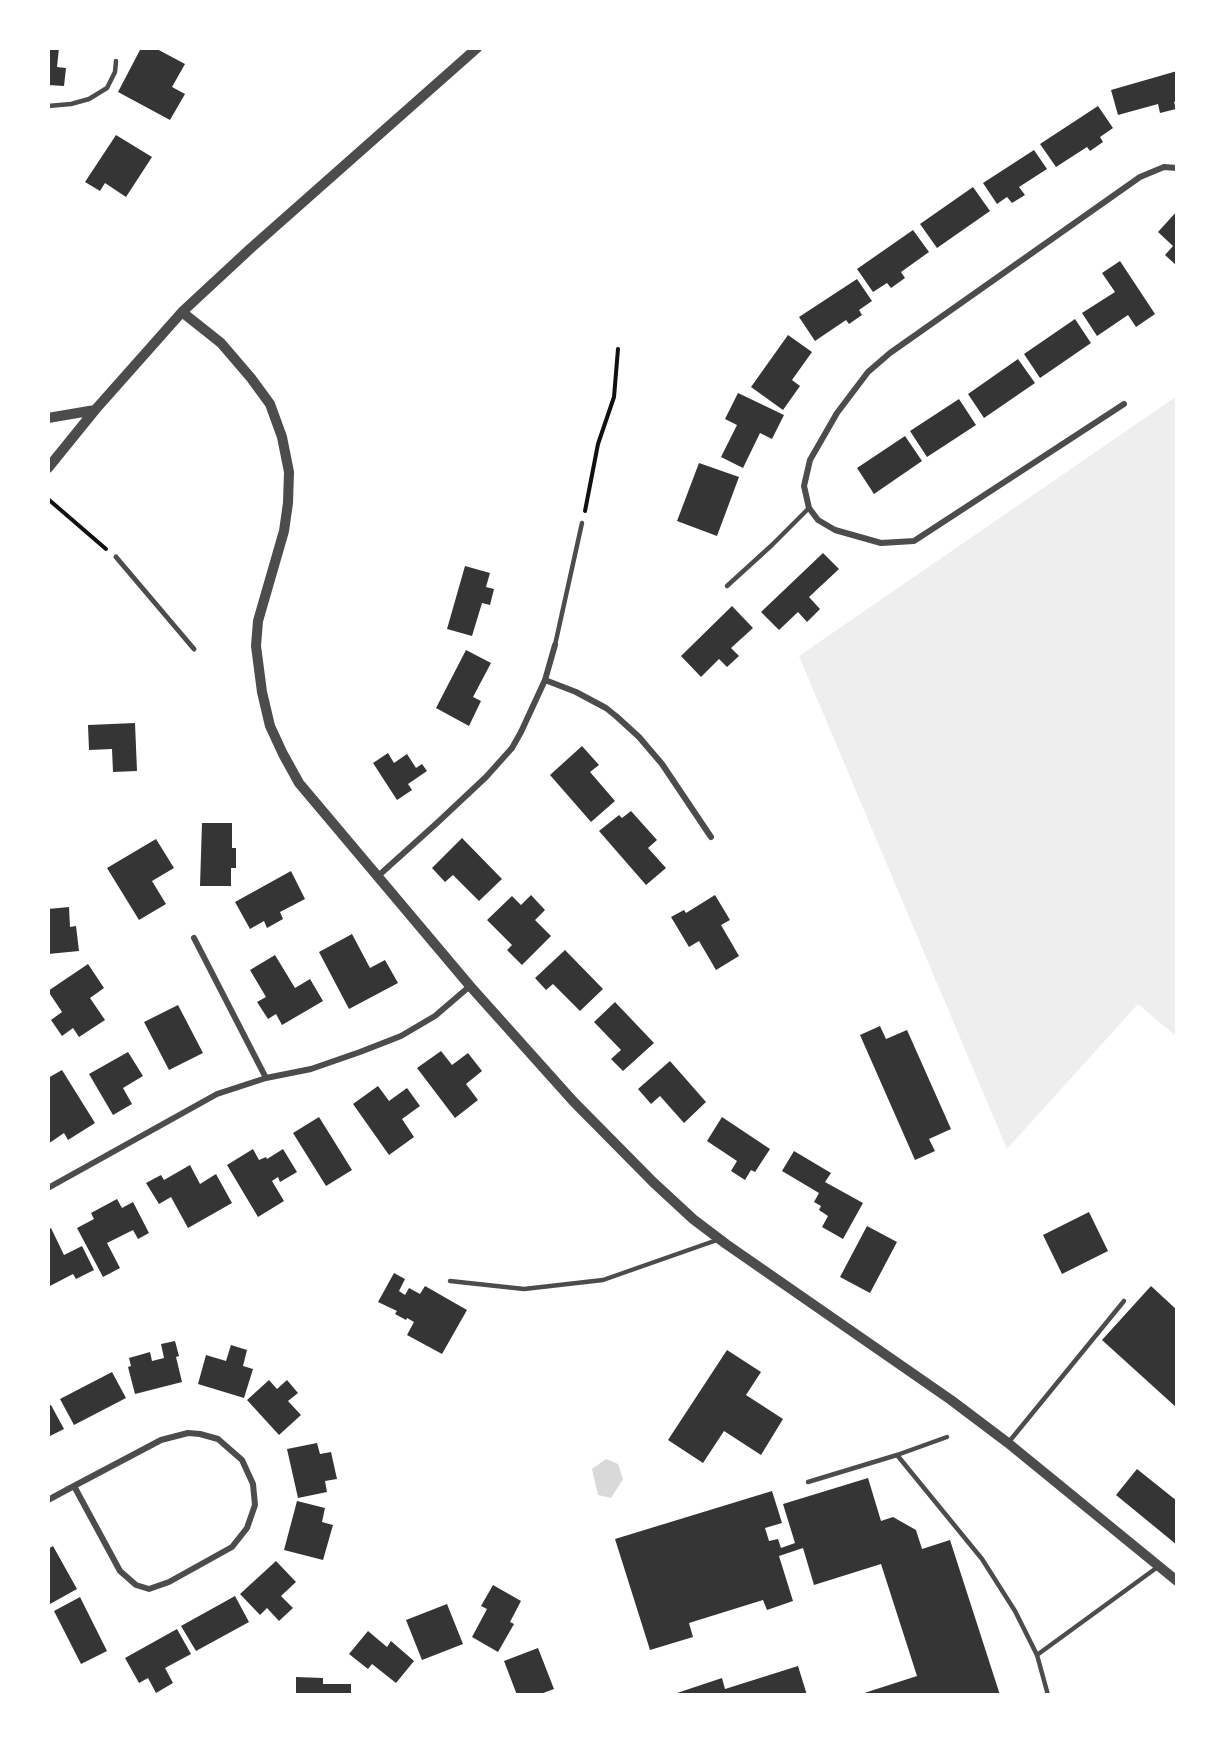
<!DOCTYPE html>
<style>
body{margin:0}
#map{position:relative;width:1225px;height:1743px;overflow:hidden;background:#fff;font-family:"Open Sans",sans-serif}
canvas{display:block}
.frame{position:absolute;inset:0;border:50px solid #fff;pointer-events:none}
</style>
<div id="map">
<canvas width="1225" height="1743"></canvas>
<div class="frame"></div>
</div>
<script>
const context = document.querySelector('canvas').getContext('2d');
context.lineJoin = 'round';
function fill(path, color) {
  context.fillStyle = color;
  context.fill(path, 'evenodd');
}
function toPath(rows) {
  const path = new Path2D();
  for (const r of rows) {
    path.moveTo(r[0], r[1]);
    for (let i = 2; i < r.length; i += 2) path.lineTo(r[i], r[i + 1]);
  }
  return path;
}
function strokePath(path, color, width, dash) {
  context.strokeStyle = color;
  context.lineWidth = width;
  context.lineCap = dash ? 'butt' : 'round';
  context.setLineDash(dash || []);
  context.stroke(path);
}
fill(toPath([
 [1177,396,1177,1037,1138,1004,1007,1149,799,656]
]), '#eee');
fill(toPath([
 [606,1459,618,1464,623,1479,611,1498,598,1495,592,1469]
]), '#d9d9d9');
fill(toPath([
 [48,48,59,48,57,67,66,68,64,86,48,85],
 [141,48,155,48,185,64,172,87,185,94,170,120,118,92],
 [1177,71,1177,101,1174,102,1176,109,1160,113,1158,104,1118,115,1111,90],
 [1098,106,1113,128,1100,137,1103,142,1090,151,1087,147,1056,167,1040,144],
 [116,135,152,157,126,197,105,183,100,191,85,182],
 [1034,150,1047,169,1019,187,1025,195,1012,203,1007,197,997,204,983,183],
 [973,187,990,211,937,248,920,224],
 [1177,211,1177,266,1165,255,1173,246,1158,232],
 [913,230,929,252,901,272,905,278,891,288,887,283,873,292,857,269],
 [1120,261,1155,314,1136,327,1128,315,1097,336,1082,313,1115,292,1102,273],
 [857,279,872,301,859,310,862,315,849,324,846,320,815,341,799,317],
 [1075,319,1091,343,1040,378,1024,354],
 [788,335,812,352,792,380,800,386,783,410,751,387],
 [1018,359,1035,383,984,418,968,394],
 [738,393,784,415,772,439,760,433,743,468,721,457,737,425,725,419],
 [959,399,976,425,927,457,910,431],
 [905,436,922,461,874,494,857,468],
 [699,463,739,477,717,536,677,521],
 [823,553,839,569,809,597,820,609,807,622,798,612,779,630,761,612],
 [465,566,490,573,486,587,494,589,490,605,482,603,472,636,447,629],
 [732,606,753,628,731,648,739,656,727,667,719,659,701,677,681,656],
 [466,650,491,663,473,697,481,701,469,726,436,708],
 [135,723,137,771,113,772,112,749,89,750,88,725],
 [582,746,599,765,590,772,615,801,591,822,550,775],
 [388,753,394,763,407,754,416,768,422,764,427,771,408,784,412,790,397,800,373,763],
 [631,811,657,840,648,848,666,868,646,885,599,831,619,815,622,818],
 [202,823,232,823,232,848,236,848,236,868,231,868,231,886,200,886],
 [462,838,502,879,479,901,453,875,445,882,432,868],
 [156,839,174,868,152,881,166,904,139,920,107,868],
 [291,871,305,899,280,912,283,919,267,928,264,921,250,929,235,902],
 [531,895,545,910,535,920,551,936,522,965,507,950,512,945,487,920,512,896,521,905],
 [715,895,730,920,721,925,739,956,716,970,699,941,689,947,671,917,684,910,686,913],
 [69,907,70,927,76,926,79,951,48,954,48,909],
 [352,934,370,968,385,960,398,983,349,1009,319,952],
 [565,950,603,989,580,1011,553,984,546,990,535,978],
 [275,955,295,988,310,979,323,1001,282,1025,276,1014,268,1019,257,1002,266,997,250,970],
 [88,964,104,988,90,998,105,1020,79,1037,73,1028,62,1036,51,1020,62,1012,48,991],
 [615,1002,654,1043,623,1071,611,1059,621,1050,594,1022],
 [178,1005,203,1053,169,1070,144,1022],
 [880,1026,886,1039,907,1030,951,1129,929,1139,935,1151,915,1160,860,1035],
 [441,1051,452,1065,468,1053,482,1071,466,1084,478,1100,455,1118,417,1068],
 [128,1052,143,1076,123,1088,132,1104,113,1115,89,1074],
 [670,1061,706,1102,684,1123,660,1096,651,1104,638,1089],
 [62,1070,95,1123,68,1140,64,1133,48,1144,48,1110,49,1109,48,1107,48,1078],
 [378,1086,389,1101,407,1088,420,1106,402,1119,414,1137,389,1155,353,1104],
 [319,1117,352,1170,326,1186,293,1133],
 [722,1117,770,1149,755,1172,751,1170,745,1180,731,1171,737,1161,707,1141],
 [253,1149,259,1160,266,1157,267,1159,283,1149,297,1172,280,1182,278,1177,272,1181,284,1201,258,1217,227,1165],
 [794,1151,831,1173,825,1182,863,1203,843,1239,822,1227,828,1216,819,1210,821,1206,814,1202,819,1193,782,1171],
 [190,1165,200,1184,216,1174,232,1203,188,1228,171,1197,159,1204,146,1183,161,1175,164,1180],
 [117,1199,122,1208,133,1202,149,1233,138,1239,133,1230,107,1243,120,1268,103,1277,77,1228,94,1219,91,1213],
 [1089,1212,1108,1251,1062,1274,1043,1235],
 [867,1226,897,1242,870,1293,840,1277],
 [51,1228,64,1255,82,1246,94,1270,76,1279,73,1274,48,1287,48,1230],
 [394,1273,405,1279,399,1291,405,1295,409,1288,420,1294,425,1286,467,1310,442,1354,407,1335,414,1322,407,1318,406,1320,395,1314,397,1311,378,1302],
 [1151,1286,1177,1310,1177,1408,1102,1340],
 [175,1341,179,1356,176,1357,182,1382,135,1394,128,1367,131,1366,129,1358,150,1352,152,1361,164,1358,161,1344],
 [231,1345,247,1350,243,1366,253,1369,244,1398,198,1384,206,1355,226,1361],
 [727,1350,761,1372,746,1395,783,1419,761,1455,724,1431,703,1463,668,1440],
 [112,1372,126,1398,74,1425,60,1399],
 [269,1380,277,1389,287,1380,298,1393,288,1401,301,1415,279,1435,247,1400],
 [51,1405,64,1429,48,1437,48,1406],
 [317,1443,320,1454,331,1452,337,1479,325,1481,327,1492,298,1498,287,1449],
 [1137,1469,1177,1501,1177,1545,1116,1495],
 [868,1478,881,1521,893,1517,916,1530,922,1549,950,1540,1000,1695,858,1695,917,1676,881,1564,814,1585,803,1548,779,1556,793,1601,767,1610,763,1600,689,1623,693,1637,650,1650,615,1539,772,1491,782,1523,765,1528,769,1541,778,1539,781,1548,795,1543,783,1504],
 [297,1501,325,1508,322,1522,333,1525,323,1560,284,1550],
 [53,1546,77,1589,50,1604,48,1600,48,1549],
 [276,1561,296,1582,281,1596,293,1608,279,1621,267,1608,260,1615,240,1594],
 [493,1585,521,1601,510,1622,514,1624,498,1652,472,1637,487,1609,481,1606],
 [235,1596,249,1622,196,1651,181,1626],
 [80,1597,107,1651,81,1664,54,1611],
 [447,1604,463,1644,422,1660,406,1620],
 [177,1629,191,1654,165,1668,173,1683,156,1693,148,1678,139,1683,125,1658],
 [368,1631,387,1647,391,1641,414,1661,396,1683,372,1664,368,1669,349,1654],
 [538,1648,554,1689,538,1695,517,1695,504,1661],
 [798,1666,807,1695,671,1695,722,1678,725,1689],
 [296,1677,323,1678,323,1684,351,1684,351,1695,296,1695]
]), '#353535');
strokePath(toPath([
 [48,499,106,549],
 [585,511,598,444,614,397,618,349]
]), '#111', 4);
strokePath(toPath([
 [48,106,71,104,89,99,107,88,115,72,116,61],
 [727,586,772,545,809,508],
 [555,645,582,523],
 [450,1281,524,1289,603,1280,717,1240],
 [1008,1443,1124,1301],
 [897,1455,982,1559,1015,1611,1037,1655,1048,1695],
 [808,1482,897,1455,947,1437],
 [1037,1655,1159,1566]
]), '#4c4c4c', 4.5);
strokePath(toPath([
 [116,557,194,649]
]), '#4c4c4c', 5);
strokePath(toPath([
 [1124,404,914,541,881,543,835,530,818,520,809,508,804,486,810,460,837,413,868,372,890,353,1140,177,1164,167,1177,168],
 [545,680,576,692,606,708,616,716,639,737,662,764,711,837],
 [377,877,437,823,486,777,512,748,521,732,545,680,555,645],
 [194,938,266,1078],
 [48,1188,217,1094,266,1078,311,1069,360,1052,401,1036,435,1016,470,986],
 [48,1500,74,1486,161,1440,188,1433,200,1434,218,1439,242,1460,253,1484,255,1505,247,1528,232,1547,169,1582,149,1589,136,1585,120,1571,74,1486]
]), '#4c4c4c', 6);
strokePath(toPath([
 [182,312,221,343,251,378,270,404,282,437,289,472,288,503,284,531,258,621,256,646,262,692,270,726,283,754,299,783,470,986,573,1101,653,1182,693,1219,726,1244,951,1400,1008,1443,1177,1581],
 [48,418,95,410],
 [48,468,95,410,182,312,251,248,477,48]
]), '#4c4c4c', 10);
</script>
